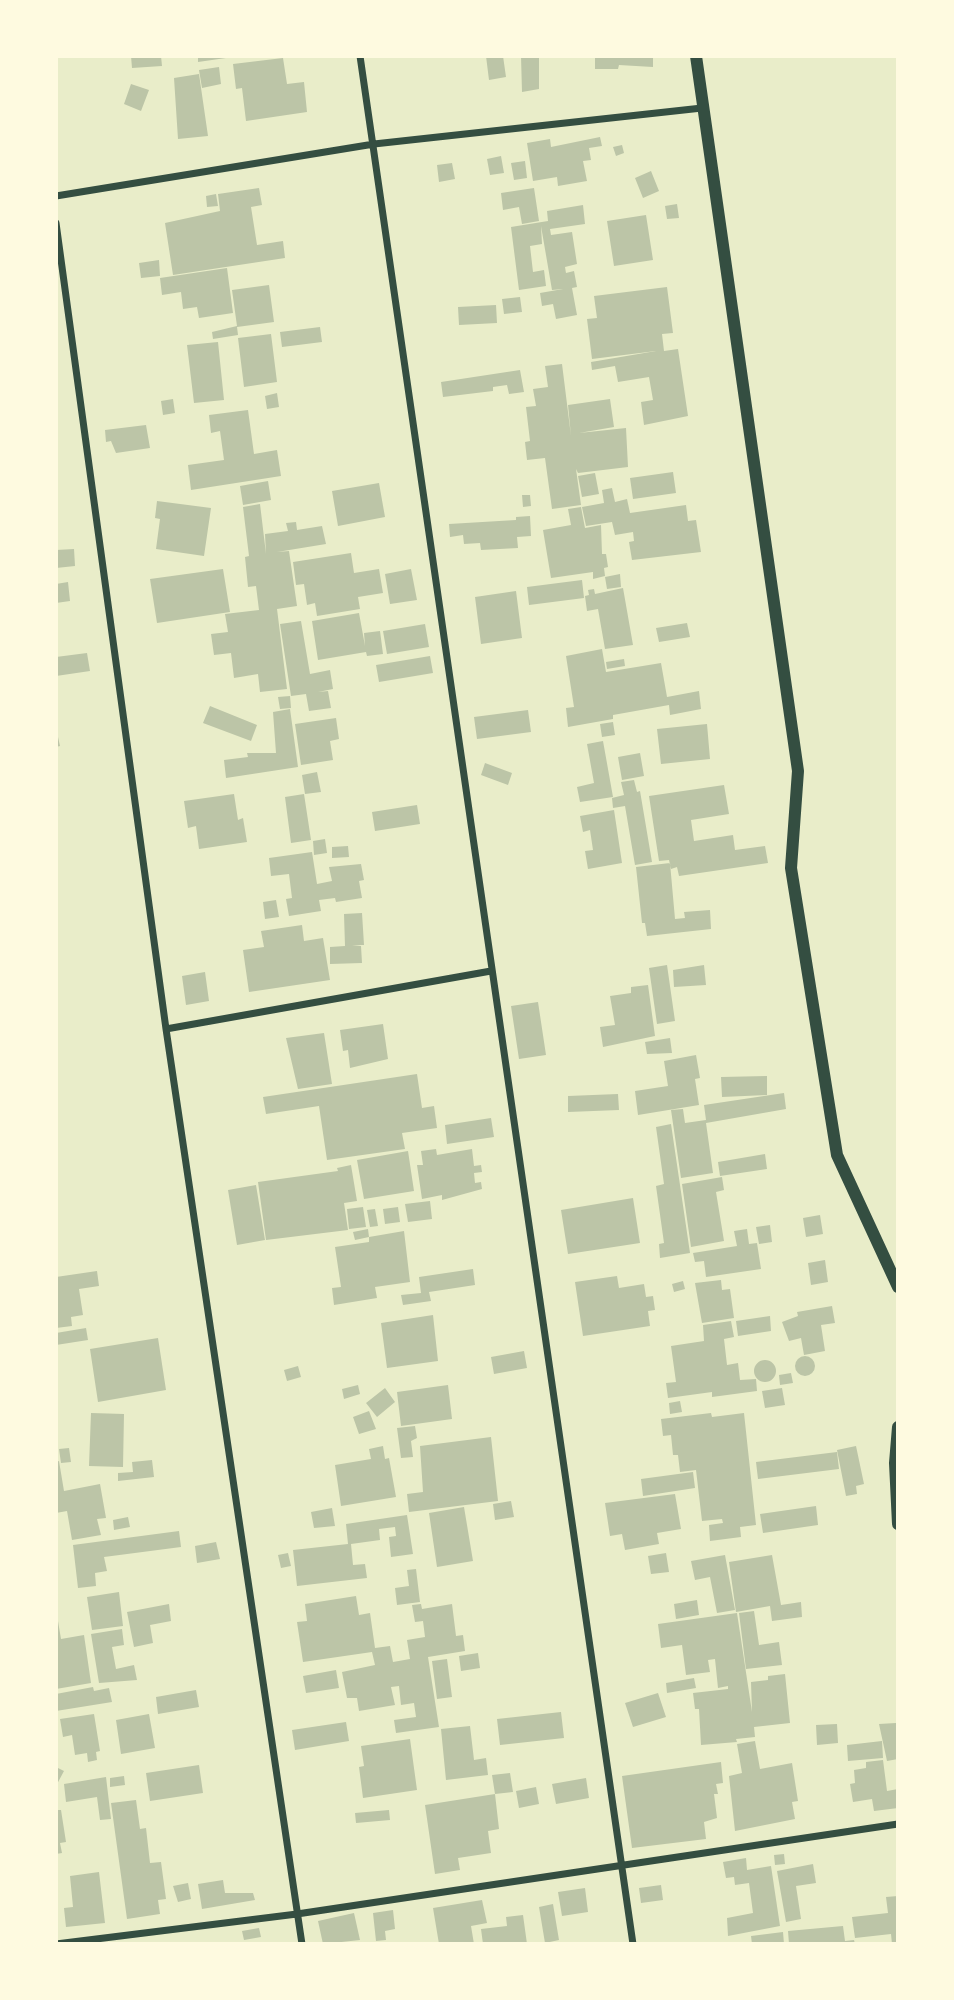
<!DOCTYPE html>
<style>
body{margin:0}
#map{position:relative;width:954px;height:2000px;overflow:hidden;background:#e9edc9;font-family:Karla,sans-serif}
canvas{display:block}
.frame{position:absolute;inset:0;border:58px solid #fefae0;pointer-events:none}
</style>
<div id="map">
<canvas width="954" height="2000"></canvas>
<div class="frame"></div>
</div>
<script>
const context = document.querySelector('canvas').getContext('2d');
context.lineJoin = 'round';
function fill(path, color) {
  context.fillStyle = color;
  context.fill(path, 'evenodd');
}
function toPath(rows) {
  const path = new Path2D();
  for (const r of rows) {
    if (r.length === 3) {
      path.moveTo(r[0] + r[2], r[1]);
      path.arc(r[0], r[1], r[2], 0, 2 * Math.PI);
      continue;
    }
    path.moveTo(r[0], r[1]);
    for (let i = 2; i < r.length; i += 2) path.lineTo(r[i], r[i + 1]);
  }
  return path;
}
function strokePath(path, color, width, dash) {
  context.strokeStyle = color;
  context.lineWidth = width;
  context.lineCap = dash ? 'butt' : 'round';
  context.setLineDash(dash || []);
  context.stroke(path);
}
fill(toPath([
 [131,56,161,56,162,66,132,68],
 [198,56,226,56,226,58,198,62],
 [486,56,503,56,506,77,489,80],
 [521,56,539,56,539,89,522,92],
 [595,56,653,56,653,67,619,65,618,69,595,69],
 [283,58,287,84,304,82,307,112,246,121,242,88,236,89,233,64],
 [219,67,221,84,202,88,199,70],
 [199,74,208,136,178,139,174,78],
 [131,84,149,90,141,111,124,104],
 [600,137,602,146,589,148,591,160,583,161,587,181,558,186,557,177,533,181,527,143,550,139,551,147],
 [622,145,624,153,616,156,613,147],
 [501,156,504,173,490,175,487,159],
 [525,161,527,178,514,180,511,163],
 [452,163,455,179,439,182,437,165],
 [651,171,659,191,643,198,635,178],
 [259,188,262,205,251,207,257,245,283,241,285,258,173,275,165,223,220,211,218,194],
 [534,188,539,221,522,224,519,207,503,210,501,193],
 [216,194,218,206,207,207,206,196],
 [677,204,679,218,667,219,665,206],
 [583,205,585,224,550,229,551,235,572,232,577,264,565,267,566,273,574,271,577,287,572,288,577,315,556,319,553,304,542,306,540,293,563,289,552,290,541,226,542,244,530,246,533,272,544,270,546,286,519,290,511,227,548,221,547,211],
 [646,215,653,260,614,266,607,221],
 [159,260,160,276,141,278,139,263],
 [227,268,233,313,199,318,197,307,183,309,181,292,162,295,160,278],
 [269,285,274,322,237,327,238,335,213,339,212,332,237,326,232,290],
 [667,287,673,333,662,334,664,351,678,349,688,416,644,425,641,402,653,400,649,377,618,382,615,366,592,370,591,362,656,351,592,359,587,319,597,318,594,296],
 [520,297,522,312,504,314,502,299],
 [496,305,497,323,459,325,458,307],
 [320,327,322,342,282,347,280,332],
 [271,334,277,382,244,387,238,338],
 [218,342,224,400,194,403,187,345],
 [562,364,571,436,568,405,610,399,614,427,579,433,626,428,628,467,578,473,576,469,581,505,552,509,545,458,527,460,525,442,530,441,526,407,536,406,533,389,548,387,545,366],
 [520,370,524,392,509,394,507,385,493,387,493,391,443,397,441,382],
 [277,393,279,407,267,409,265,396],
 [173,399,175,413,163,415,161,401],
 [248,410,254,454,277,450,281,476,191,490,188,465,224,460,220,431,211,433,209,415],
 [146,425,150,448,116,453,111,441,106,442,105,430],
 [673,472,676,493,633,499,630,478],
 [595,473,599,494,582,497,578,476],
 [268,481,271,500,243,505,240,486],
 [379,483,385,517,338,526,332,491],
 [612,488,615,502,627,499,630,513,686,505,688,521,696,520,701,552,632,560,629,542,634,541,633,532,615,535,612,522,586,526,582,507,604,503,602,490],
 [522,495,530,495,531,506,523,507],
 [157,501,211,508,204,556,156,549,160,519,155,518],
 [260,504,266,554,265,534,288,531,286,523,296,522,297,530,322,526,326,544,277,552,289,551,297,606,277,609,287,689,260,692,258,674,234,678,231,653,214,655,211,634,228,632,225,614,259,610,256,586,248,587,245,557,249,556,243,507],
 [581,507,585,528,601,525,602,554,606,554,608,567,604,568,605,576,593,579,593,572,551,578,543,530,571,525,568,509],
 [530,516,531,536,517,537,518,548,481,550,480,543,464,544,463,535,450,537,449,524,516,520,516,517],
 [74,549,75,566,56,568,56,550],
 [351,553,354,573,379,569,383,593,358,597,360,609,317,616,315,603,307,605,304,584,296,585,293,562],
 [223,569,230,612,157,623,150,579],
 [411,569,417,600,390,604,385,574],
 [620,574,621,587,607,589,605,577],
 [582,580,584,598,529,605,527,587],
 [68,582,70,601,56,603,56,584],
 [623,588,633,645,605,649,598,609,587,611,585,596,589,595,588,590,594,589,595,594],
 [516,591,522,638,481,644,475,597],
 [359,613,365,646,364,633,380,631,383,654,367,656,366,652,318,660,312,621],
 [301,621,310,674,330,670,333,689,318,692,328,691,331,708,309,711,306,694,291,696,280,624],
 [687,623,690,637,659,642,656,628],
 [425,624,429,647,387,654,383,631],
 [602,649,606,672,661,663,667,697,699,691,701,709,670,715,669,705,613,715,613,719,568,727,566,708,574,707,566,656],
 [87,653,90,671,56,676,56,657],
 [430,656,433,673,379,682,376,665],
 [624,659,625,666,607,669,606,662],
 [290,696,291,708,280,709,278,697],
 [210,706,257,725,251,741,203,723],
 [290,709,298,767,226,778,224,760,248,757,247,753,276,753,273,712],
 [528,710,531,732,477,739,474,717],
 [336,718,339,739,330,741,333,760,301,765,295,724],
 [613,722,615,735,602,737,600,724],
 [707,724,710,759,661,764,657,729],
 [56,728,60,746,56,747],
 [603,741,613,797,580,802,577,787,594,783,587,744],
 [640,753,644,776,622,780,618,757],
 [485,763,512,773,508,785,481,775],
 [317,772,321,792,305,794,302,775],
 [634,780,637,792,640,791,652,862,635,865,625,806,613,808,612,798,624,795,621,782],
 [724,785,729,814,691,820,694,841,733,835,735,850,765,846,768,863,679,876,677,867,671,869,669,860,659,861,649,796],
 [234,794,238,820,243,818,247,842,199,849,196,826,188,828,184,801],
 [304,794,311,840,291,843,285,797],
 [417,805,420,824,375,831,372,812],
 [614,810,622,863,588,869,585,851,593,850,590,830,583,832,580,816],
 [325,839,327,853,314,855,313,841],
 [348,846,349,857,332,858,332,847],
 [312,852,317,884,332,881,329,867,361,864,364,880,359,881,362,898,336,902,335,898,319,900,321,911,289,916,286,899,292,898,289,874,271,876,269,858],
 [670,863,675,919,685,918,684,912,710,910,711,929,647,936,645,923,642,923,636,867],
 [276,900,279,917,265,919,263,902],
 [362,913,364,945,352,945,361,946,362,963,330,964,330,947,345,946,344,914],
 [302,925,304,941,323,938,330,980,249,992,243,950,264,947,261,931],
 [667,965,675,1021,657,1024,649,968],
 [704,965,706,985,674,987,673,970],
 [205,972,209,1001,186,1005,182,976],
 [648,985,655,1036,603,1047,600,1027,615,1025,610,996,631,993,631,987],
 [538,1002,546,1055,519,1059,511,1006],
 [383,1024,388,1059,350,1068,348,1050,343,1051,340,1030],
 [324,1033,332,1084,298,1089,286,1038],
 [670,1038,672,1053,647,1054,645,1042],
 [696,1055,700,1078,695,1079,699,1105,638,1115,635,1091,668,1086,664,1061],
 [417,1074,422,1108,434,1106,437,1128,402,1133,405,1149,327,1160,319,1106,266,1114,263,1097],
 [767,1076,767,1095,722,1097,721,1077],
 [784,1093,786,1109,706,1123,713,1173,681,1178,671,1110,683,1109,685,1123,706,1120,704,1105],
 [618,1094,619,1110,568,1112,568,1096],
 [491,1118,494,1137,447,1144,445,1125],
 [671,1124,690,1253,660,1258,659,1244,664,1243,656,1186,664,1184,656,1127],
 [436,1149,437,1155,472,1149,474,1166,481,1165,482,1172,474,1173,475,1183,481,1182,482,1189,442,1200,442,1195,422,1199,417,1165,423,1165,421,1151],
 [408,1151,414,1191,364,1199,357,1160],
 [765,1154,767,1169,720,1176,718,1162],
 [351,1165,357,1201,344,1203,348,1230,266,1240,258,1182,338,1171,337,1168],
 [722,1177,724,1190,716,1192,724,1241,691,1247,682,1184],
 [256,1185,265,1240,237,1245,228,1190],
 [633,1198,640,1243,568,1254,561,1210],
 [430,1201,432,1219,408,1222,405,1204],
 [363,1207,366,1227,349,1229,347,1209],
 [398,1207,400,1222,385,1224,383,1209],
 [375,1209,378,1226,370,1227,367,1210],
 [820,1215,823,1234,806,1237,803,1218],
 [770,1225,772,1242,759,1244,756,1227],
 [368,1229,369,1237,355,1240,353,1232],
 [747,1229,749,1244,757,1243,761,1269,706,1277,704,1261,695,1262,693,1253,737,1246,734,1231],
 [404,1231,410,1282,375,1287,377,1298,334,1305,332,1288,341,1287,335,1247,369,1242,369,1237],
 [825,1260,828,1282,811,1285,808,1263],
 [473,1269,475,1285,429,1292,431,1301,403,1305,401,1295,421,1293,419,1277],
 [97,1271,99,1286,79,1289,83,1315,71,1317,72,1326,56,1328,56,1277],
 [617,1276,619,1288,644,1284,646,1297,653,1296,655,1310,648,1311,650,1326,583,1336,575,1282],
 [721,1280,722,1290,730,1289,734,1318,702,1323,695,1283],
 [683,1281,685,1289,674,1292,672,1284],
 [832,1306,835,1323,821,1325,825,1351,804,1355,801,1338,789,1341,782,1322,798,1316,797,1312],
 [433,1315,438,1361,387,1368,381,1323],
 [770,1316,771,1331,738,1336,736,1321],
 [731,1321,734,1337,724,1339,727,1365,738,1363,740,1380,756,1379,757,1391,712,1397,712,1392,668,1398,666,1383,676,1382,671,1346,704,1341,703,1325],
 [86,1328,88,1340,56,1345,56,1333],
 [158,1338,166,1390,98,1402,90,1349],
 [524,1351,527,1368,494,1374,491,1357],
 [805,1366,10],
 [765,1371,11],
 [298,1366,301,1377,287,1381,284,1370],
 [791,1373,793,1383,780,1385,779,1375],
 [358,1385,360,1394,344,1399,342,1389],
 [448,1385,452,1419,401,1426,397,1392],
 [385,1388,395,1402,377,1417,366,1403],
 [782,1388,785,1405,765,1408,762,1391],
 [680,1401,682,1412,670,1414,669,1403],
 [369,1411,376,1429,359,1434,353,1417],
 [91,1413,124,1414,123,1467,89,1466],
 [711,1413,712,1417,744,1413,756,1525,740,1527,741,1537,710,1541,709,1525,723,1523,722,1519,702,1521,696,1470,680,1472,678,1455,673,1455,671,1435,663,1436,661,1419],
 [415,1426,417,1438,411,1441,413,1457,401,1458,397,1428],
 [491,1437,498,1501,409,1512,407,1494,423,1492,420,1446],
 [383,1446,385,1459,389,1458,396,1497,341,1506,335,1465,371,1459,369,1449],
 [856,1446,864,1484,856,1486,857,1494,846,1496,837,1450],
 [69,1448,71,1462,61,1463,59,1449],
 [837,1452,839,1469,758,1479,756,1462],
 [152,1460,154,1477,118,1481,118,1473,133,1472,132,1462],
 [59,1461,64,1491,100,1484,106,1518,97,1519,101,1535,72,1540,67,1511,56,1513,56,1462],
 [693,1472,695,1488,643,1496,641,1479],
 [675,1494,681,1529,657,1533,659,1544,625,1550,622,1534,610,1536,605,1503],
 [511,1501,514,1517,495,1520,493,1504],
 [816,1506,818,1525,763,1533,760,1514],
 [464,1507,473,1561,437,1567,429,1513],
 [332,1508,335,1526,314,1528,311,1512],
 [407,1515,413,1554,391,1557,389,1537,396,1536,395,1527,379,1529,380,1540,351,1544,353,1565,365,1564,367,1578,297,1586,293,1550,348,1544,346,1524],
 [128,1517,130,1527,114,1530,113,1520],
 [179,1531,181,1547,104,1557,107,1571,95,1573,96,1586,78,1588,73,1545],
 [216,1542,220,1559,197,1563,195,1546],
 [288,1553,291,1566,281,1568,278,1555],
 [666,1553,669,1572,651,1574,648,1556],
 [725,1555,735,1610,717,1613,710,1577,695,1580,691,1561],
 [772,1555,781,1605,801,1602,802,1617,772,1621,770,1606,736,1612,729,1562],
 [416,1569,420,1602,397,1605,395,1588,409,1586,407,1570],
 [119,1592,123,1626,92,1630,87,1597],
 [356,1596,359,1615,370,1613,375,1648,390,1646,393,1662,410,1659,407,1640,425,1637,423,1621,415,1622,412,1605,421,1604,422,1609,452,1604,456,1636,463,1635,465,1651,428,1657,439,1727,396,1733,394,1720,416,1717,414,1703,401,1705,399,1686,391,1687,395,1705,359,1711,357,1698,347,1698,342,1672,375,1665,372,1652,303,1662,297,1622,307,1621,305,1604],
 [697,1600,699,1615,676,1619,674,1604],
 [169,1604,171,1621,150,1625,153,1643,134,1647,127,1612],
 [56,1609,61,1639,84,1635,91,1683,56,1689],
 [754,1611,759,1645,779,1642,782,1665,746,1669,739,1613],
 [737,1613,752,1712,751,1682,768,1680,768,1676,785,1674,790,1723,754,1727,755,1737,736,1739,737,1742,701,1745,699,1709,695,1709,693,1693,728,1689,728,1686,718,1688,715,1659,708,1660,710,1672,686,1675,682,1645,661,1648,658,1624],
 [122,1629,124,1645,112,1647,116,1669,134,1665,137,1680,99,1683,91,1634],
 [478,1653,480,1668,461,1671,459,1656],
 [447,1659,452,1697,437,1699,432,1661],
 [336,1670,339,1688,306,1693,303,1676],
 [694,1678,696,1688,667,1693,666,1683],
 [93,1687,94,1691,109,1688,112,1702,56,1711,56,1694],
 [196,1690,199,1707,158,1714,156,1697],
 [658,1693,666,1717,633,1727,625,1703],
 [561,1712,564,1738,500,1745,497,1719],
 [94,1714,100,1751,96,1752,97,1760,88,1762,87,1753,75,1755,72,1735,63,1737,60,1719],
 [149,1714,155,1748,121,1754,116,1720],
 [346,1722,349,1741,295,1750,292,1730],
 [896,1723,898,1759,887,1761,879,1724],
 [837,1724,838,1743,817,1745,816,1725],
 [470,1726,474,1760,486,1758,488,1775,446,1780,441,1729],
 [410,1739,417,1790,363,1798,359,1767,364,1766,361,1746],
 [755,1741,760,1769,792,1763,798,1801,792,1802,795,1819,735,1831,729,1776,742,1773,737,1744],
 [882,1741,883,1758,848,1761,847,1745],
 [883,1760,887,1791,898,1789,898,1808,874,1811,872,1799,853,1802,850,1784,855,1783,854,1770,866,1768,866,1762],
 [721,1762,723,1783,716,1784,718,1794,714,1794,717,1818,704,1822,706,1839,632,1848,622,1776],
 [199,1765,203,1793,150,1801,146,1773],
 [56,1767,64,1771,56,1786],
 [510,1773,513,1792,495,1794,492,1775],
 [124,1776,125,1785,110,1787,110,1778],
 [106,1777,111,1819,100,1820,97,1797,66,1802,64,1784],
 [586,1778,589,1798,556,1804,552,1784],
 [536,1787,539,1804,519,1808,516,1791],
 [495,1794,499,1829,488,1831,491,1853,458,1858,460,1870,435,1874,425,1805],
 [136,1800,140,1829,146,1828,150,1863,161,1862,166,1899,158,1900,160,1914,127,1919,111,1803],
 [56,1810,61,1810,66,1842,60,1843,62,1853,56,1854],
 [389,1810,390,1820,356,1823,355,1813],
 [784,1854,785,1864,775,1865,774,1855],
 [746,1858,747,1870,771,1866,780,1926,728,1936,727,1918,753,1913,749,1883,735,1885,734,1877,726,1878,723,1862],
 [813,1864,816,1883,796,1886,801,1919,786,1922,777,1871],
 [99,1872,105,1923,66,1927,64,1908,73,1907,70,1876],
 [223,1880,225,1893,253,1893,255,1900,202,1909,198,1884],
 [188,1883,191,1899,178,1902,173,1886],
 [661,1885,663,1900,641,1903,639,1888],
 [585,1888,588,1912,562,1916,558,1892],
 [898,1896,898,1944,892,1944,891,1934,855,1938,852,1917,888,1913,886,1897],
 [482,1900,487,1923,471,1926,474,1944,439,1944,433,1908],
 [553,1904,559,1940,545,1943,539,1907],
 [393,1910,395,1929,385,1931,386,1940,376,1941,373,1913],
 [354,1913,360,1940,323,1944,318,1921],
 [523,1915,527,1944,483,1944,481,1929,507,1926,506,1917],
 [843,1926,845,1941,854,1940,855,1944,789,1944,788,1931],
 [259,1928,261,1937,244,1940,242,1931],
 [783,1932,784,1944,752,1944,751,1936]
]), '#bcc5a7');
strokePath(toPath([
 [360,56,633,1944],
 [56,196,374,144,702,108],
 [56,223,166,1029,302,1944],
 [166,1029,491,971],
 [56,1944,297,1914,898,1824]
]), '#344e41', 7);
strokePath(toPath([
 [696,56,798,771,791,868,837,1155,898,1287],
 [898,1427,895,1463,898,1524]
]), '#344e41', 12);
</script>
